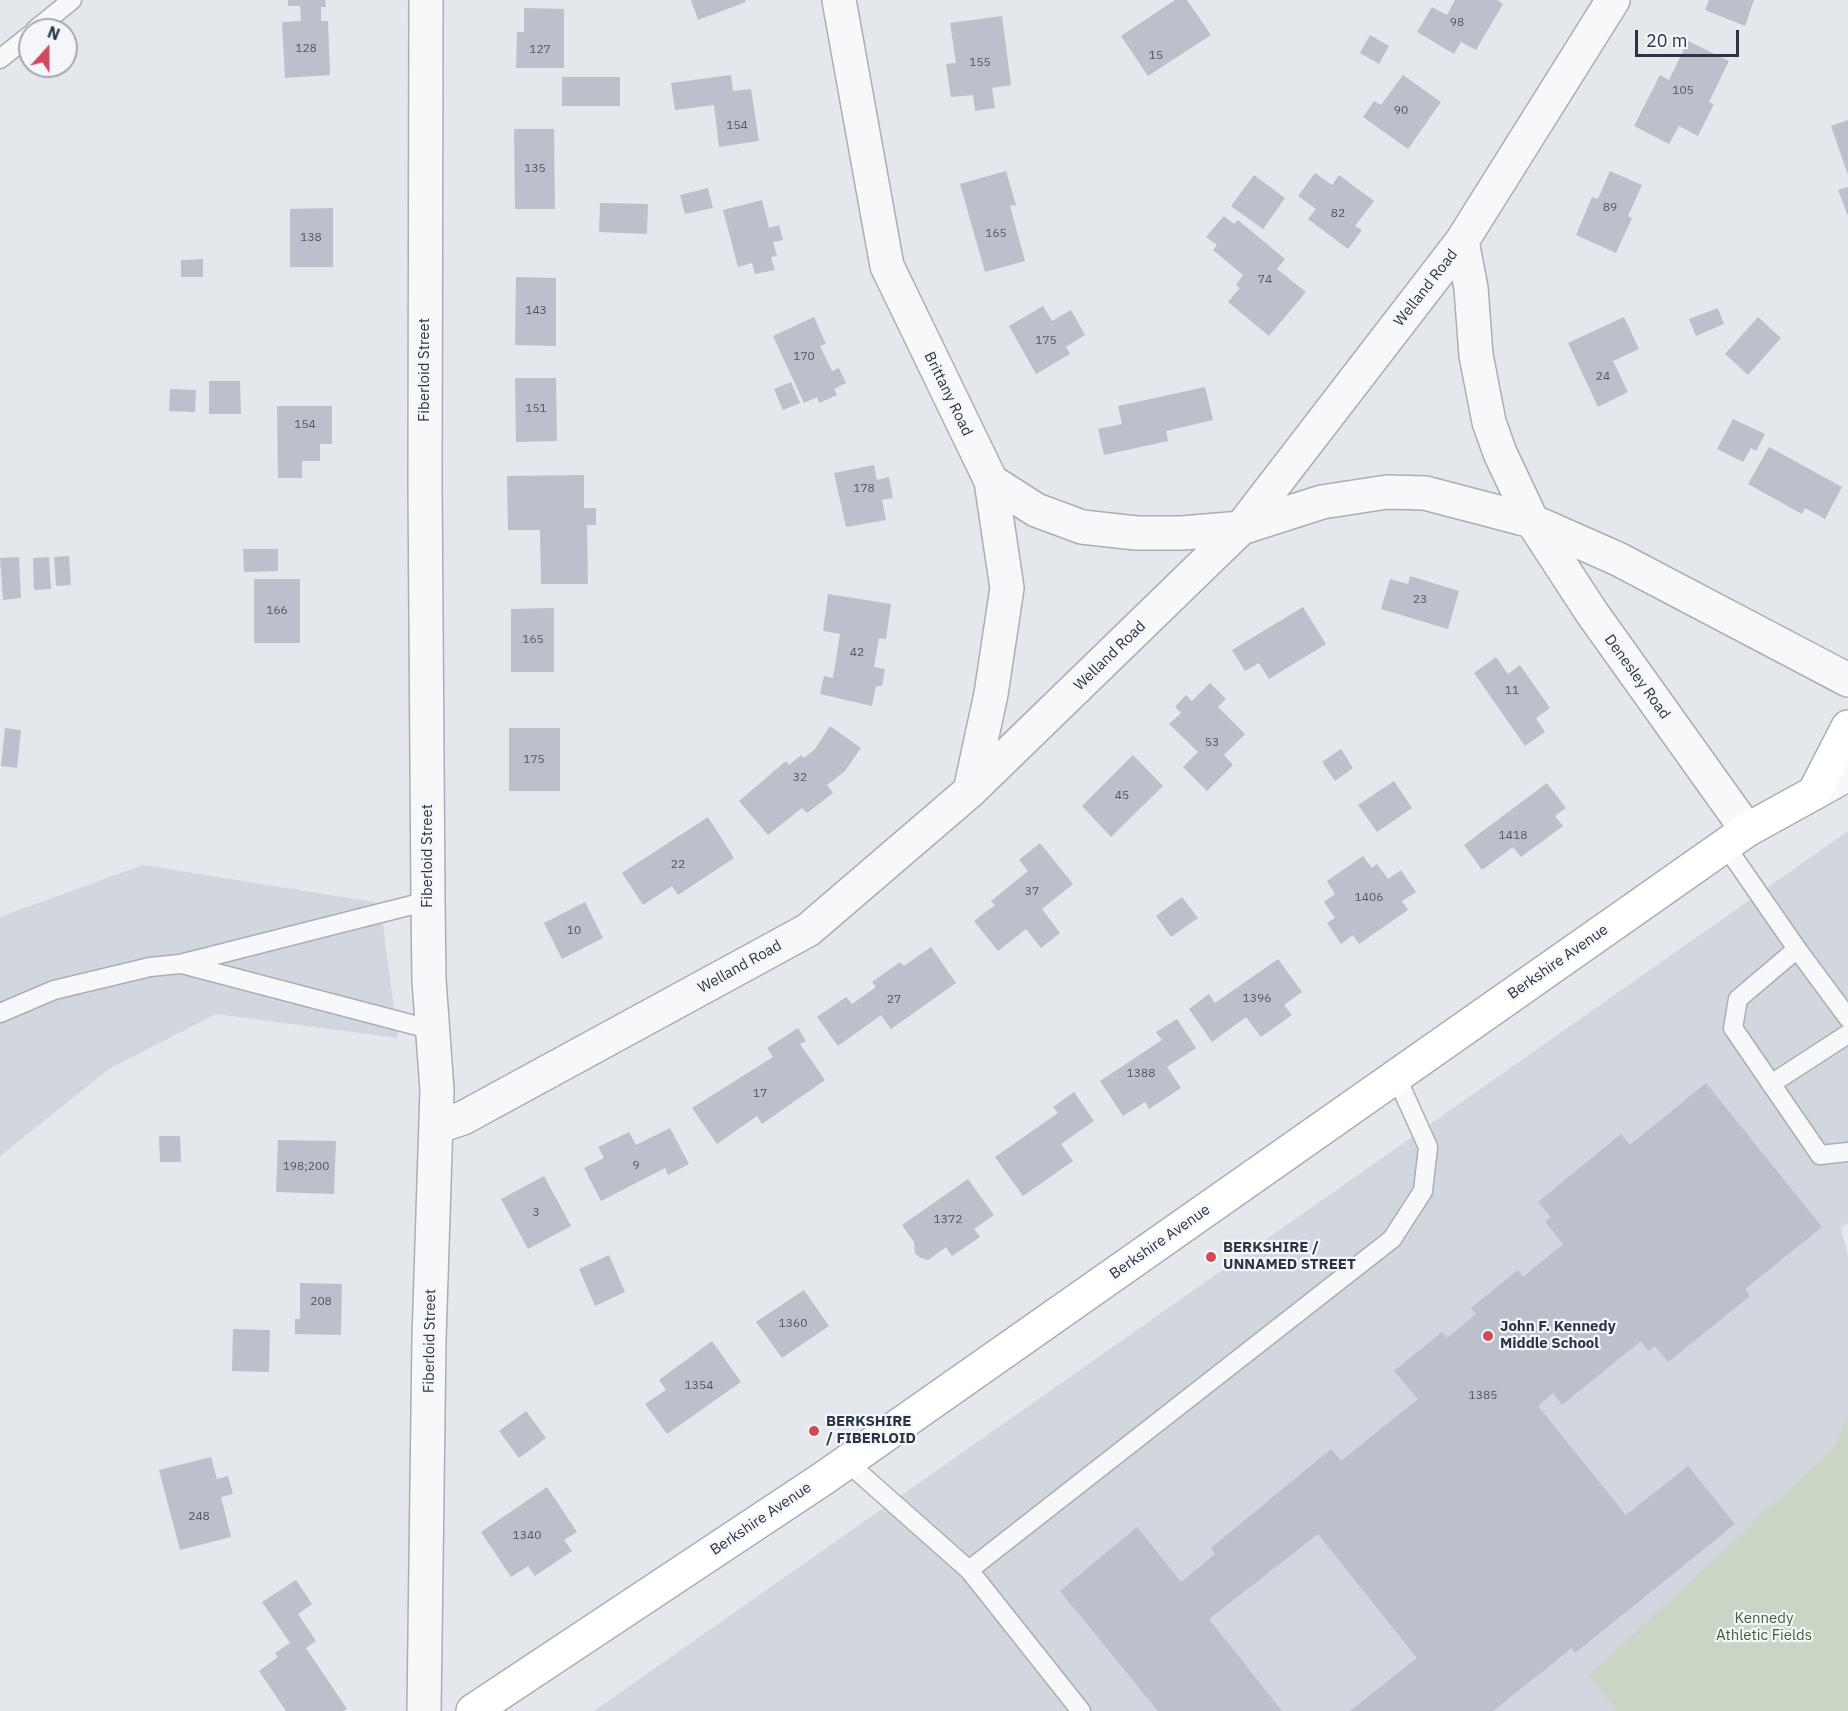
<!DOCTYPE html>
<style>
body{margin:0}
#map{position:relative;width:1848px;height:1711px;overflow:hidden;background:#e4e7ec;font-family:"IBM Plex Sans",sans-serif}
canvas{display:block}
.north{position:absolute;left:18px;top:18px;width:60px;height:60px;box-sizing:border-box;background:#f4f6f9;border:2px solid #a4a8b1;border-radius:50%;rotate:21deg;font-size:16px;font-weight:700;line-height:24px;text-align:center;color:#2b3445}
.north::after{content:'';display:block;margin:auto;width:21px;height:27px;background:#d1495b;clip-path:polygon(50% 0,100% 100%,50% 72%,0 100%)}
.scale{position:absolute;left:1635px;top:30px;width:104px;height:27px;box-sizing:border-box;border:3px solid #2b3445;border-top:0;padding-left:8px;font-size:18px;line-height:21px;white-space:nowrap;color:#2b3445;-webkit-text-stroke:4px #f4f6f9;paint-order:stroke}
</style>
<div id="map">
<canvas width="1848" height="1711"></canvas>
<div class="north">N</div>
<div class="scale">20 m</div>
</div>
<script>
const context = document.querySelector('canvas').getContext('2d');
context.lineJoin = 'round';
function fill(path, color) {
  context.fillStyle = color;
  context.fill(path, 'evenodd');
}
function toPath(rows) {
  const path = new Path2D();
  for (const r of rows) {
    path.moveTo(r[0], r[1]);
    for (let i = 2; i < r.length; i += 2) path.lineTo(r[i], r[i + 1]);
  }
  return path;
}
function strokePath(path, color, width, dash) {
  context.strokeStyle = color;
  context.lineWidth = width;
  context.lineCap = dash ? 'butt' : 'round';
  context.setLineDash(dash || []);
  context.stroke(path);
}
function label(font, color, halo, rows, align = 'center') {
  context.font = font + ' "IBM Plex Sans",sans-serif';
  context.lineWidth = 4.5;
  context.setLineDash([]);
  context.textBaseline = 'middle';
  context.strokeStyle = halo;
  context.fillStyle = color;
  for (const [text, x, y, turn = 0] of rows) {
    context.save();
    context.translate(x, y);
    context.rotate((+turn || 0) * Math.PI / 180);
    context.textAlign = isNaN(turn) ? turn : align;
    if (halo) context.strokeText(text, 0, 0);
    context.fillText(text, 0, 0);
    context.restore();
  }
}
fill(toPath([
 [1848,831,1848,1222,1841,1228,1848,1256,1848,1416,1833,1449,1618,1711,594,1711],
 [143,865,380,903,398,1038,216,1014,109,1069,0,1156,0,917]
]), '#d2d6de');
fill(toPath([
 [1848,1416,1848,1711,1618,1711,1588,1676,1833,1449]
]), '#c9d6c5');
fill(toPath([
 [288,0,325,0,326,7,321,7,321,21,328,21,330,75,285,78,282,22,301,21,300,6,288,6],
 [691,0,745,0,746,2,698,20],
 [1175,0,1187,0,1211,35,1148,76,1121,36],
 [1455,0,1497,0,1503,4,1476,50,1461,42,1454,54,1417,32,1432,7,1447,15],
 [1709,0,1754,0,1745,26,1705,10],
 [524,8,564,9,564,68,516,68,517,32,524,32],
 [1002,16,1011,85,992,88,995,108,975,111,973,95,951,97,946,64,956,63,950,23],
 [1370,35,1389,46,1379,64,1360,53],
 [1688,41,1729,61,1709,102,1714,104,1698,136,1679,126,1669,144,1634,126,1660,75,1669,80],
 [731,75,733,91,751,89,759,141,719,147,714,105,675,110,671,83],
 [1403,75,1441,102,1408,149,1363,117,1374,101,1381,105],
 [562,77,620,77,620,106,562,106],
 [1848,120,1848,175,1831,126],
 [514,129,554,129,555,209,515,209],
 [1006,171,1016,205,1010,206,1025,261,985,272,960,184],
 [1610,171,1642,185,1628,216,1632,218,1616,253,1576,235,1592,197,1598,199],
 [1315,173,1332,185,1339,175,1374,201,1355,226,1362,230,1348,249,1308,219,1316,209,1298,196],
 [1254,175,1285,198,1263,229,1231,206],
 [1848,187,1848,216,1838,190],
 [708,188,713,208,685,214,680,195],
 [762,200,769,228,779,225,783,240,773,242,777,256,771,257,775,270,755,274,752,263,738,267,723,210],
 [600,203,648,204,647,234,599,232],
 [333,208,333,267,290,267,290,209],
 [1224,216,1234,224,1238,220,1285,259,1277,269,1306,292,1269,336,1228,302,1240,288,1236,285,1243,275,1213,250,1217,245,1206,237],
 [203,259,203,277,181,277,181,260],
 [516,277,556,278,556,346,515,345],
 [1043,306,1052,321,1071,310,1085,335,1066,347,1070,354,1036,374,1009,326],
 [1718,308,1724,324,1696,336,1689,319],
 [814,317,826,344,820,346,832,371,839,368,846,383,834,389,837,395,819,403,817,397,804,403,773,336],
 [1624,317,1639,349,1613,361,1628,392,1598,407,1568,343],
 [1758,317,1781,338,1748,375,1725,354],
 [515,378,556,378,557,441,516,442],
 [209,381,240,381,241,414,209,414],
 [791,382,800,403,783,410,774,389],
 [1205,387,1213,420,1166,431,1168,441,1104,455,1098,429,1122,424,1118,406],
 [170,389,196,390,195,412,169,411],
 [277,406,332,406,332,444,320,444,320,461,302,461,302,478,278,478],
 [1733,419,1765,434,1756,451,1751,448,1743,462,1717,449],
 [1769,447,1842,487,1825,519,1805,508,1802,514,1748,484],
 [874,465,877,480,889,477,893,498,882,500,886,520,846,527,834,473],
 [584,475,584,508,596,508,596,525,587,525,588,584,541,584,540,530,508,530,507,476],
 [243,549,278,549,278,571,244,572],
 [69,556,71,585,56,586,54,557],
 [19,557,21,598,3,600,0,558],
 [49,557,51,589,34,590,33,558],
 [1410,576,1459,591,1448,629,1381,609,1390,579,1408,584],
 [254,579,300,579,300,643,254,643],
 [828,594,891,604,886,639,879,638,874,667,885,669,882,686,876,686,872,706,820,694,824,676,833,678,840,634,823,631],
 [1303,607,1326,644,1269,679,1259,663,1245,671,1232,650],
 [554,608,554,672,511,672,511,609],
 [1496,657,1508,674,1520,665,1550,708,1536,718,1545,732,1525,746,1474,673],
 [1210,683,1226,699,1218,707,1245,734,1224,755,1233,765,1207,791,1183,767,1198,752,1169,724,1181,713,1175,707,1186,695,1192,701],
 [830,726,861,748,844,772,827,785,833,793,807,813,802,808,768,835,739,801,786,761,789,765,801,755,804,758,815,749],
 [5,728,21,730,17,768,1,766],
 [509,728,560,728,560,791,509,791],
 [1341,749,1353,768,1335,781,1322,762],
 [1133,755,1163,786,1111,837,1082,806],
 [1394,781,1412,808,1377,832,1358,805],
 [1547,783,1566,808,1555,816,1563,826,1521,857,1513,847,1482,870,1464,845],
 [708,817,734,858,678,895,672,886,643,905,622,873],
 [1040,843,1073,884,1042,909,1060,933,1041,948,1026,929,998,951,974,921,995,905,991,901,1028,871,1019,860],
 [1363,856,1372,868,1377,864,1388,879,1401,870,1416,892,1402,901,1408,910,1359,944,1353,935,1341,944,1327,923,1335,918,1324,902,1335,894,1327,881],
 [1182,897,1198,918,1171,937,1156,916],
 [585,902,603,938,562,959,544,923],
 [931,947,956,983,891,1029,881,1015,838,1046,817,1017,846,997,852,1004,876,987,872,982,900,962,904,966],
 [1278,959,1302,992,1284,1005,1292,1015,1261,1037,1246,1017,1212,1042,1189,1009,1209,994,1215,1003],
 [1177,1019,1196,1048,1167,1067,1181,1088,1149,1109,1145,1102,1123,1116,1100,1081,1162,1040,1156,1032],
 [798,1028,806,1041,800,1044,825,1080,762,1124,757,1116,717,1144,692,1108,773,1057,767,1048],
 [1706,1083,1822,1227,1745,1289,1750,1296,1668,1362,1655,1346,1649,1351,1641,1341,1562,1405,1553,1393,1538,1406,1626,1515,1688,1466,1735,1524,1575,1653,1572,1648,1493,1711,1350,1711,1417,1658,1318,1534,1209,1619,1282,1711,1158,1711,1060,1591,1137,1527,1181,1582,1215,1554,1211,1548,1331,1449,1341,1461,1418,1399,1394,1371,1442,1332,1447,1338,1476,1314,1471,1308,1518,1270,1523,1277,1563,1244,1545,1221,1551,1217,1538,1202,1621,1134,1630,1145],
 [1074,1092,1094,1121,1061,1144,1073,1161,1023,1196,995,1157,1058,1113,1053,1107],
 [670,1128,689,1164,668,1175,665,1168,601,1201,584,1168,604,1158,598,1147,629,1132,636,1145],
 [159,1136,180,1136,181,1162,160,1162],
 [278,1140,336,1141,334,1194,276,1192],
 [544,1176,571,1226,528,1249,501,1199],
 [968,1179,994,1215,974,1229,980,1237,952,1256,946,1247,928,1260,919,1257,915,1253,914,1242,902,1225],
 [609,1255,625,1292,595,1306,579,1269],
 [300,1283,342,1284,341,1335,295,1334,295,1319,300,1319],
 [804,1290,829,1326,782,1358,756,1322],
 [233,1329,270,1330,269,1372,232,1371],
 [712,1341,741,1382,667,1434,645,1404,666,1390,659,1380],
 [526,1411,546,1438,519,1458,499,1431],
 [211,1457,217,1479,228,1476,233,1494,221,1497,231,1537,180,1550,159,1470],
 [547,1487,577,1532,564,1540,572,1551,535,1576,528,1566,511,1577,481,1532],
 [296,1580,312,1604,298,1614,316,1641,306,1648,347,1709,343,1711,286,1711,259,1671,278,1657,275,1653,290,1643,262,1602]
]), '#bbc0ca');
const service = toPath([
 [35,30,72,0],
 [0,59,30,35],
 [1725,845,1797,949,1738,999,1733,1028,1820,1155,1848,1152],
 [1797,949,1848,1018],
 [182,964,433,1030],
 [0,1013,54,990,150,967,180,964,428,901],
 [1771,1084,1848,1034],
 [847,1462,969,1570,1081,1711],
 [969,1570,1392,1239,1423,1191,1428,1147,1396,1076]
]);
const minor = toPath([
 [839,0,887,266,991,481,1007,588,991,694,970,791],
 [1462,241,1471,288,1476,355,1489,422,1500,453,1532,521,1618,559,1848,680],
 [991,481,1036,510,1082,527,1136,533,1182,533,1241,528,1322,502,1387,492,1425,493,1532,521,1592,613,1747,830],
 [436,1127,463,1118,808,930,970,791,1241,528,1462,241,1613,0],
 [424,1711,429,1339,437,1090,429,980,428,901,425,483,426,0]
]);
const tertiary = toPath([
 [1814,793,1848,774]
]);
const secondary = toPath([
 [473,1711,824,1478,1747,830,1814,793,1848,727]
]);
strokePath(service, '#a9aeb7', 21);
strokePath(minor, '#a9aeb7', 36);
strokePath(tertiary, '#a9aeb7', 36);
strokePath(secondary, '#a9aeb7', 36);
strokePath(service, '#f7f8fa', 18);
strokePath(minor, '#f7f8fa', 33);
strokePath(tertiary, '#f7f8fa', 33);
strokePath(secondary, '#fff', 33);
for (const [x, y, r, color] of [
 [1211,1257,6,"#d1495b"],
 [1488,1336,6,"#d1495b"],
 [814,1431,6,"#d1495b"]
]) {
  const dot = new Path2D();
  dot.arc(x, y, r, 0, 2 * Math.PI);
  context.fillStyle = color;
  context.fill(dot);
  strokePath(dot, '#f4f6f9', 2);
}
label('12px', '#4f5766', null, [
 ["98",1457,23],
 ["128",306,49],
 ["127",540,50],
 ["15",1156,56],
 ["155",980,63],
 ["105",1683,91],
 ["90",1401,111],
 ["154",737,126],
 ["135",535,169],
 ["89",1610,208],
 ["82",1338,214],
 ["165",996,234],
 ["138",311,238],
 ["74",1265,280],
 ["143",536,311],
 ["175",1046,341],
 ["170",804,357],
 ["24",1603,377],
 ["151",536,409],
 ["154",305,425],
 ["178",864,489],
 ["23",1420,600],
 ["166",277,611],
 ["165",533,640],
 ["42",857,653],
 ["11",1512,691],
 ["53",1212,743],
 ["175",534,760],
 ["32",800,778],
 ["45",1122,796],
 ["1418",1513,836],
 ["22",678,865],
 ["37",1032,892],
 ["1406",1369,898],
 ["10",574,931],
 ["1396",1257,999],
 ["27",894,1000],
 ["1388",1141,1074],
 ["17",760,1094],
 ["9",636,1166],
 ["198;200",306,1167],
 ["3",536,1213],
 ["1372",948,1220],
 ["208",321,1302],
 ["1360",793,1324],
 ["1354",699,1386],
 ["1385",1483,1396],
 ["248",199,1517],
 ["1340",527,1536]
]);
label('15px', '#2b3445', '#f4f6f9', [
 ["Welland Road",1426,288,-52],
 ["Fiberloid Street",425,370,-90],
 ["Brittany Road",948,394,64],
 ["Welland Road",1110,656,-44],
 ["Denesley Road",1637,677,54],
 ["Fiberloid Street",428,856,-90],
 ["Berkshire Avenue",1558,962,-35],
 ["Welland Road",740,967,-29],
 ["Berkshire Avenue",1160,1242,-35],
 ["Fiberloid Street",430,1341,-89],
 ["Berkshire Avenue",761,1519,-34]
]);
label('bold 15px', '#2b3445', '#f4f6f9', [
 ["BERKSHIRE /",1223,1248],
 ["UNNAMED STREET",1223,1265],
 ["John F. Kennedy",1500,1327],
 ["Middle School",1500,1344],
 ["BERKSHIRE",826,1422],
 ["/ FIBERLOID",826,1439]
], 'left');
label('15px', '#3f6138', '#f4f6f9', [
 ["Kennedy",1764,1619],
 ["Athletic Fields",1764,1636]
]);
</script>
